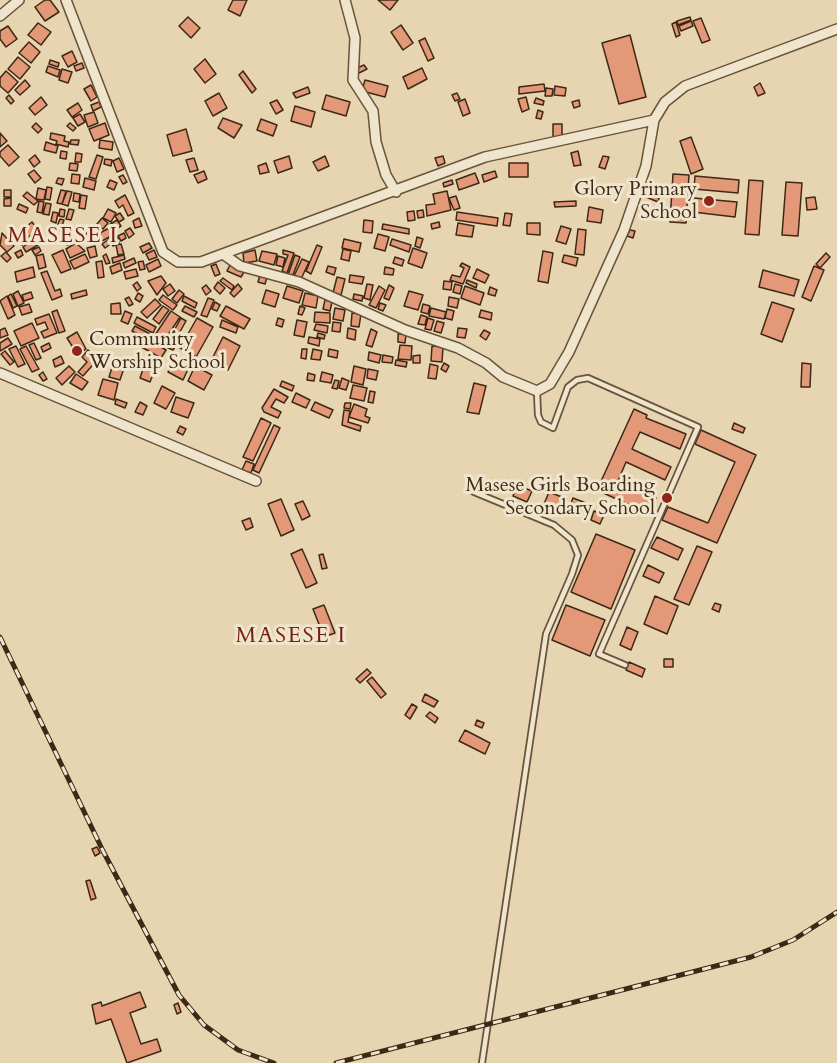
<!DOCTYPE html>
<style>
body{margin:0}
canvas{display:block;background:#e6d5b0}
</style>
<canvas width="837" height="1063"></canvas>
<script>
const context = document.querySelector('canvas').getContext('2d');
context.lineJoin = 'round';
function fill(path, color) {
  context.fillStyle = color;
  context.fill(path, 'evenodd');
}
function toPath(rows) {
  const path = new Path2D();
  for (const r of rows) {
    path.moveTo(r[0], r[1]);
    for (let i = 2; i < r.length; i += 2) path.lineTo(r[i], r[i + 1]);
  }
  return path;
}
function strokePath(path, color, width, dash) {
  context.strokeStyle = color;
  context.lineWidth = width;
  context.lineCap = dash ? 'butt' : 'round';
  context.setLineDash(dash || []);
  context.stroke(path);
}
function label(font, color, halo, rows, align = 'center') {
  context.font = font + ' Cardo,serif';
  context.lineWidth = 6;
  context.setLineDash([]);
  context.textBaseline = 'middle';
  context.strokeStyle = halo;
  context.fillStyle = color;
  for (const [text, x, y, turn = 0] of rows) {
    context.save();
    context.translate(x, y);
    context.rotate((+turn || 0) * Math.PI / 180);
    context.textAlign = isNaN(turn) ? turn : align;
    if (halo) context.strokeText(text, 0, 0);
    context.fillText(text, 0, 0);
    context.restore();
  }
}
const building = toPath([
 [45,0,50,0,59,12,45,21,35,7,45,0],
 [233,0,247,0,240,16,228,10,233,0],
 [378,0,398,0,390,10,378,0],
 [188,17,200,28,191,38,179,26,188,17],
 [690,17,691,20,678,25,677,21,690,17],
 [701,18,710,40,702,43,693,21,701,18],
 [691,21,693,26,681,31,679,26,691,21],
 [676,22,680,35,676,37,672,24,676,22],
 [38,23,51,32,41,45,28,35,38,23],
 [401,25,413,43,403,50,391,32,401,25],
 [8,26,17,39,6,47,0,39,0,31,8,26],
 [630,35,646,97,619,104,602,43,630,35],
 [425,38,434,58,428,61,419,41,425,38],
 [29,42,40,52,31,63,19,53,29,42],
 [72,51,77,62,68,67,62,56,72,51],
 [18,57,30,67,20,79,8,69,18,57],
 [205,59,216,74,205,83,194,69,205,59],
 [50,60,59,63,58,67,49,64,50,60],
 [82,63,84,68,76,71,74,66,82,63],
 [364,65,367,69,357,74,355,69,364,65],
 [48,66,60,70,58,77,46,72,48,66],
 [422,68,427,79,408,89,403,77,422,68],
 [62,69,72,72,68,83,59,80,62,69],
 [6,71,18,82,8,93,0,86,0,78,6,71],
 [243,71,256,89,252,93,239,75,243,71],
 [25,80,30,86,20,95,15,90,25,80],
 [365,80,388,86,385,97,362,91,365,80],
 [760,83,765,93,758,96,754,87,760,83],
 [544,84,545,91,519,94,519,87,544,84],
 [91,85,97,97,91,101,84,89,91,85],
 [555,86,566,88,565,96,554,95,555,86],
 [308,87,310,93,296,98,293,93,308,87],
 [546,88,553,89,552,96,545,96,546,88],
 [219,93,227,108,213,116,205,101,219,93],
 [457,93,460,99,455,101,452,95,457,93],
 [9,95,14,101,11,104,6,98,9,95],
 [326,95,350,102,346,116,322,109,326,95],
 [41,97,47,105,35,115,29,108,41,97],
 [526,97,529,109,522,112,518,99,526,97],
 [536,98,544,101,543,105,534,103,536,98],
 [465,99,470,113,463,116,458,102,465,99],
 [277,100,283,110,276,114,270,103,277,100],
 [579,100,580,106,574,108,572,102,579,100],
 [99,102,101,107,93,111,91,105,99,102],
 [78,103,82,110,72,117,67,110,78,103],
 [295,106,315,112,311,127,291,121,295,106],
 [538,110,543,112,541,119,536,118,538,110],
 [94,112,98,123,88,127,84,115,94,112],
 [80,114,85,122,78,126,73,118,80,114],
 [223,118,242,125,234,138,218,128,223,118],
 [261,119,277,125,273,136,257,130,261,119],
 [36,123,42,129,38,133,32,127,36,123],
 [70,123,76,128,73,131,67,126,70,123],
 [105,123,109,135,94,141,89,129,105,123],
 [553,124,562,124,562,137,553,137,553,124],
 [186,129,192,151,173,156,167,135,186,129],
 [0,133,7,141,0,147,0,133],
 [51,133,65,136,64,141,69,142,68,147,56,144,57,141,50,139,51,133],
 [691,137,703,169,691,174,680,141,691,137],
 [71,140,79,140,78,145,70,144,71,140],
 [100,140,113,142,112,150,99,148,100,140],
 [46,142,58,146,56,153,44,150,46,142],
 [8,145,19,157,9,166,0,156,0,152,8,145],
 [61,151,67,152,66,159,60,158,61,151],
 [578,151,581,165,574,166,571,153,578,151],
 [76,153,82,154,81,162,75,162,76,153],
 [35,155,40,162,34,167,29,160,35,155],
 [97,155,103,157,96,179,89,177,97,155],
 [289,156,292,168,278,173,274,161,289,156],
 [325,156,329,166,318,171,313,162,325,156],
 [443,156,445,163,438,166,435,158,443,156],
 [603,156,609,157,605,169,599,167,603,156],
 [119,158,124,169,117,172,113,161,119,158],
 [194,158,198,170,190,172,186,160,194,158],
 [105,159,112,160,111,166,104,164,105,159],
 [70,163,78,164,77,171,69,170,70,163],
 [266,163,269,172,260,174,258,166,266,163],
 [509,163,528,163,528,177,509,177,509,163],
 [34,170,41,178,35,183,28,174,34,170],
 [204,171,207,179,198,183,194,175,204,171],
 [495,171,497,177,484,182,482,175,495,171],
 [475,173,479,183,459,190,456,180,475,173],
 [72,174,80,175,79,184,71,183,72,174],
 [673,174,689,175,686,223,670,222,673,174],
 [123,175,127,182,123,184,119,177,123,175],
 [695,176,739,180,738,193,694,189,695,176],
 [58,178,64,179,62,185,56,183,58,178],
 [85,178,96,181,94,190,83,187,85,178],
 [110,180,117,183,114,190,107,187,110,180],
 [452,180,453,184,444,187,443,183,452,180],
 [749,180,763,181,759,235,745,234,749,180],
 [786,182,802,183,798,236,782,235,786,182],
 [47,187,52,188,50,200,45,199,47,187],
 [38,188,46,190,44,200,36,199,38,188],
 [4,190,11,190,11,197,4,197,4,190],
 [61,190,66,191,62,204,57,203,61,190],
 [67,191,72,192,68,206,62,204,67,191],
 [447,191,451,210,427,216,426,205,435,204,433,194,447,191],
 [27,192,38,201,34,205,23,196,27,192],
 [74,193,80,194,79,202,73,201,74,193],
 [647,194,659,198,658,202,646,197,647,194],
 [81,195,87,196,85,209,79,208,81,195],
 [125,195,134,213,128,216,123,205,119,208,115,201,125,195],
 [456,196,460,208,454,210,449,198,456,196],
 [815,197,817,209,807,210,806,198,815,197],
 [11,198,11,206,4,206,4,199,11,198],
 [694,198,737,202,735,217,693,212,694,198],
 [39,201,44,202,42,213,37,212,39,201],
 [576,201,576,206,555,207,554,202,576,201],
 [46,203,51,204,49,215,43,214,46,203],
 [19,204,28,208,26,213,17,209,19,204],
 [589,207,603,210,601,223,587,221,589,207],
 [60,209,65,210,64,217,59,216,60,209],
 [69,209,74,210,71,220,66,219,69,209],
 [108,209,116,213,111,222,103,218,108,209],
 [423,210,424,217,418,218,417,211,423,210],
 [414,211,415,220,408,221,407,212,414,211],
 [53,212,58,213,56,223,51,221,53,212],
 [457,212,498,218,497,226,456,220,457,212],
 [120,213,124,219,119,222,115,216,120,213],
 [505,213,512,214,510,226,503,225,505,213],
 [102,218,108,223,103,229,97,224,102,218],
 [139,218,142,226,135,228,133,221,139,218],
 [60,219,64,220,60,231,56,229,60,219],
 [117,220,121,226,113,231,109,225,117,220],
 [364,220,373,221,372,233,363,232,364,220],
 [32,222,38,230,27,238,21,231,32,222],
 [439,222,440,227,432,229,431,224,439,222],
 [458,223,474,226,472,237,456,235,458,223],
 [527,223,540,223,540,235,527,234,527,223],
 [383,224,409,229,409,234,382,229,383,224],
 [561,226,571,229,566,244,556,241,561,226],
 [83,228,89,237,85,240,79,230,83,228],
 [109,228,113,235,102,241,98,234,109,228],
 [130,228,134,234,129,238,125,231,130,228],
 [578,229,586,230,584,255,575,254,578,229],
 [630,230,635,231,633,238,627,236,630,230],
 [2,233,14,246,7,252,0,245,2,233],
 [124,233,126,238,121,241,118,236,124,233],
 [21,234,27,242,22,245,16,237,21,234],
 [71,234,75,242,67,245,64,238,71,234],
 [378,234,389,237,385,251,374,248,378,234],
 [117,237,119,243,113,246,111,241,117,237],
 [417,237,423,239,420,248,415,246,417,237],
 [34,239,38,245,26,252,23,247,34,239],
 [109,239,112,243,105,248,102,244,109,239],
 [344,239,361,243,359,252,342,248,344,239],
 [392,239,411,245,409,252,390,245,392,239],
 [76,243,85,251,70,258,66,249,76,243],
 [149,243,152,248,143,253,140,247,149,243],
 [121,244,124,254,118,255,116,245,121,244],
 [317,245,322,247,311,274,306,271,317,245],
 [95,246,97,256,90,258,87,248,95,246],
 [39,247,41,251,35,255,32,250,39,247],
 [413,248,427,253,422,268,408,263,413,248],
 [343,249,351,251,349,261,341,259,343,249],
 [21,250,23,255,18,258,15,253,21,250],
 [63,250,71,269,61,273,52,255,63,250],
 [154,250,157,257,149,260,146,254,154,250],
 [255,250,257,261,244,263,243,253,255,250],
 [283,250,294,253,287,273,282,271,288,255,283,254,283,250],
 [262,251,277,254,274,265,259,261,262,251],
 [543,251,553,253,548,283,538,281,543,251],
 [6,252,11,258,7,262,1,256,6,252],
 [826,253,830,257,820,268,816,264,826,253],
 [43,254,46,267,39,269,36,256,43,254],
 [85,254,89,262,74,269,70,261,85,254],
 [106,254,110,263,106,264,103,256,106,254],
 [124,255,125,259,113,263,112,258,124,255],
 [295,255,300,257,292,277,288,275,295,255],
 [564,255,578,258,576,266,562,262,564,255],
 [278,256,285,258,283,267,276,265,278,256],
 [395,257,404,260,402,266,393,263,395,257],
 [134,258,136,263,125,268,123,263,134,258],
 [158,259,161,266,149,272,146,265,158,259],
 [302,259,309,262,301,279,294,276,302,259],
 [102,261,104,277,98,278,96,262,102,261],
 [143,261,145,269,140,270,138,262,143,261],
 [120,263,122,270,112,274,110,267,120,263],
 [462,263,470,267,463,284,450,280,452,275,460,277,464,268,460,266,462,263],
 [216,264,220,274,215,276,211,266,216,264],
 [230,265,244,272,241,277,227,271,230,265],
 [328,266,336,268,334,275,326,272,328,266],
 [814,266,824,270,811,301,802,297,814,266],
 [33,267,35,277,17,282,15,272,33,267],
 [385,267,394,269,393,275,384,274,385,267],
 [136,269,138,276,126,279,124,272,136,269],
 [477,269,489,275,485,283,473,278,477,269],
 [763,270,799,280,794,296,759,287,763,270],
 [47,271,55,291,60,289,62,296,52,300,41,273,47,271],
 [260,275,267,277,265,284,258,282,260,275],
 [350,275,364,277,362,284,349,282,350,275],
 [161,276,166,283,157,295,148,281,161,276],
 [337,277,345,279,341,295,333,293,337,277],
 [223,278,234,286,232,290,220,281,223,278],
 [467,280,477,284,476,288,466,283,467,280],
 [444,281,452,282,451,290,443,289,444,281],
 [137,282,141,288,137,291,133,285,137,282],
 [218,282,225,288,220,294,214,288,218,282],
 [170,284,175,291,168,296,163,289,170,284],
 [238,284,242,289,234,297,230,293,238,284],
 [367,284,373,285,370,300,364,298,367,284],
 [455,284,462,286,460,294,453,292,455,284],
 [206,285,211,291,206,295,202,288,206,285],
 [389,285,394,288,389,300,384,298,389,285],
 [287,286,303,291,299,303,283,298,287,286],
 [379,286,385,290,376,308,369,305,379,286],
 [465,286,484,293,480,305,461,298,465,286],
 [490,287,497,290,495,296,488,294,490,287],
 [86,290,87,295,72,299,71,294,86,290],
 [179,290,184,294,177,303,172,299,179,290],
 [266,290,279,294,275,307,262,303,266,290],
 [18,291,24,303,18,306,13,294,18,291],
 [409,291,423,295,418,310,404,306,409,291],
 [31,292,33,298,24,301,22,295,31,292],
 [138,293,143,296,140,302,135,299,138,293],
 [305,293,318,296,316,308,302,305,305,293],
 [11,294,17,306,13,308,8,296,11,294],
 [354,294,363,296,362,301,353,299,354,294],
 [163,295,177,305,173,310,159,300,163,295],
 [7,296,15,315,8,319,0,301,7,296],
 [184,296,197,303,195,308,182,301,184,296],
 [129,297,133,304,129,306,125,299,129,297],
 [449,297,459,299,457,308,448,306,449,297],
 [208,298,214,300,207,317,201,315,208,298],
 [155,299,161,305,147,318,141,312,155,299],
 [325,300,332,302,330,311,323,309,325,300],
 [215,302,220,305,217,311,212,309,215,302],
 [772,302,794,309,782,342,761,334,772,302],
 [120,303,121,314,111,314,111,304,120,303],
 [380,303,386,305,383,311,378,309,380,303],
 [29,304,32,312,22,315,19,307,29,304],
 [423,304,430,306,428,314,421,312,423,304],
 [163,306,169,310,159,324,153,319,163,306],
 [185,306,197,312,194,317,182,311,185,306],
 [226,306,250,319,244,329,220,316,226,306],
 [300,306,305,308,302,315,298,314,300,306],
 [335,308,345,310,343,321,333,319,335,308],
 [431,308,446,312,444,319,429,316,431,308],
 [447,309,454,311,452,320,445,318,447,309],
 [57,310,65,331,59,333,52,312,57,310],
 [481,310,492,313,491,320,479,317,481,310],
 [125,311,132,314,128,324,121,321,125,311],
 [171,311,180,317,162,344,153,338,171,311],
 [315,312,330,313,330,323,314,322,315,312],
 [352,313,361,314,359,327,351,326,352,313],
 [49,314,57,333,44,338,41,332,48,329,45,322,37,325,35,319,49,314],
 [421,315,427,317,425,325,418,324,421,315],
 [137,317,156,327,153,333,134,323,137,317],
 [181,318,186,321,176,339,171,336,181,318],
 [197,318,213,327,196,357,180,348,197,318],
 [278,318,284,320,282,327,276,325,278,318],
 [428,318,434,320,431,330,425,329,428,318],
 [222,320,238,327,236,333,220,327,222,320],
 [297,320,307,322,304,337,294,335,297,320],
 [437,321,444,323,441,333,434,331,437,321],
 [333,322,341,323,340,332,332,331,333,322],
 [32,323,39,338,21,346,14,331,32,323],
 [316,324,328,326,327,333,314,330,316,324],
 [135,326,152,335,149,340,132,331,135,326],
 [5,328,8,335,0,338,0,330,5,328],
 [348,328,356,330,355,340,347,338,348,328],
 [458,328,467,329,465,338,457,337,458,328],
 [371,329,377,332,372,347,366,345,371,329],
 [484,330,490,333,486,340,480,336,484,330],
 [77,332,86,349,77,354,67,338,77,332],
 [318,333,325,335,324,339,317,337,318,333],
 [398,334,406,334,405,343,398,342,398,334],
 [141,336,166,350,161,358,136,344,141,336],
 [169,337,178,342,173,350,164,346,169,337],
 [223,337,240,346,228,370,211,361,223,337],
 [309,337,320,339,319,346,308,343,309,337],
 [8,338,12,344,0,351,0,343,8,338],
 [34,343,41,358,36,360,29,345,34,343],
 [49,343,51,348,43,352,41,347,49,343],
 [400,345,412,346,411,360,398,359,400,345],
 [16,346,25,364,18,367,9,349,16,346],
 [26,346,39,369,32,372,20,349,26,346],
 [432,346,443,347,442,362,431,361,432,346],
 [302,349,307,349,306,359,301,358,302,349],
 [313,349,322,351,320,360,311,359,313,349],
 [329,349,338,351,337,358,328,356,329,349],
 [88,350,98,359,83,376,78,372,87,362,82,357,88,350],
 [5,351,14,362,10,365,1,354,5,351],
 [369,352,381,355,379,363,368,360,369,352],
 [383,355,393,357,392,363,382,362,383,355],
 [420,355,420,363,413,363,413,356,420,355],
 [61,356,64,363,55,367,53,360,61,356],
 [115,358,126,362,120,380,109,377,115,358],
 [175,358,190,365,183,380,168,372,175,358],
 [396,360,407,362,406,367,395,365,396,360],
 [145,363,156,367,150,382,140,378,145,363],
 [444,363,449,366,446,372,441,369,444,363],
 [802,363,811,364,810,387,801,387,802,363],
 [430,364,438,366,436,379,428,378,430,364],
 [69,366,75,372,62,385,56,378,69,366],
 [195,366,212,375,204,390,188,381,195,366],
 [354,366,366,369,363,385,351,382,354,366],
 [368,369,378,371,376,380,367,378,368,369],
 [43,372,47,379,43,381,39,375,43,372],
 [322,372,333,375,331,383,320,381,322,372],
 [308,373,315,375,314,381,307,380,308,373],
 [76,374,88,382,82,390,70,383,76,374],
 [342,378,349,381,346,390,339,388,342,378],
 [103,379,118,383,114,400,98,395,103,379],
 [335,380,339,381,337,389,332,388,335,380],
 [282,381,294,386,292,391,280,386,282,381],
 [474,383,486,386,479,414,467,412,474,383],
 [353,385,367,388,364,401,350,398,353,385],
 [162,386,175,393,166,409,154,403,162,386],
 [274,389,288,397,284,403,276,399,271,407,281,412,278,418,264,412,262,408,274,389],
 [370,391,375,392,373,403,368,402,370,391],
 [296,393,310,400,306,408,292,402,296,393],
 [176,397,194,403,188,418,171,412,176,397],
 [116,399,127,403,125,408,115,404,116,399],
 [140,402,147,406,143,415,135,412,140,402],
 [315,402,333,410,329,418,311,410,315,402],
 [345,403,351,403,350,409,344,408,345,403],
 [354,404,367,409,365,416,370,418,368,423,349,417,354,404],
 [634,409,647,415,646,418,686,434,680,449,640,432,632,449,671,467,665,480,626,462,618,481,656,498,649,514,597,490,634,409],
 [344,410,350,411,348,422,361,426,360,431,342,425,344,410],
 [261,418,271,423,253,461,243,457,261,418],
 [734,423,745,428,743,433,732,429,734,423],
 [274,425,280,428,259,473,253,470,274,425],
 [180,426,186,429,183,435,177,432,180,426],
 [701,430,756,455,717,543,662,520,668,507,708,523,735,462,695,444,701,430],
 [246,461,254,464,251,473,242,470,246,461],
 [517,485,532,491,527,502,513,496,517,485],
 [549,492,567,499,562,512,544,504,549,492],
 [573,498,591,505,585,518,568,511,573,498],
 [281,499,294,530,281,536,268,504,281,499],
 [303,501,310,516,302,520,295,504,303,501],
 [594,511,604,515,600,524,591,520,594,511],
 [250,518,253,527,246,530,242,521,250,518],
 [596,534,635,550,611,609,571,592,596,534],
 [657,537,683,549,678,560,651,548,657,537],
 [697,546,712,552,689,605,674,599,697,546],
 [302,549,317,583,306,588,291,554,302,549],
 [323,554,327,568,322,569,319,555,323,554],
 [648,565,664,573,659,583,643,576,648,565],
 [655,596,678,606,667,634,644,624,655,596],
 [715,603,721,605,719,612,712,609,715,603],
 [324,605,335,633,324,637,313,609,324,605],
 [566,605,605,620,590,656,552,640,566,605],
 [627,627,638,632,631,650,620,645,627,627],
 [664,659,673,659,673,667,664,667,664,659],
 [629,662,645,669,642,677,626,670,629,662],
 [367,669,371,673,360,683,356,679,367,669],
 [372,677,386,694,381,698,367,681,372,677],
 [425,694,438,701,434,707,422,701,425,694],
 [412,704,417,707,410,719,405,715,412,704],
 [430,712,438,718,435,723,426,716,430,712],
 [477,720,484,723,482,728,475,725,477,720],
 [465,730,490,743,485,754,459,741,465,730],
 [97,847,100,853,95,856,92,849,97,847],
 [90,880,96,898,91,900,86,881,90,880],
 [140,992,146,1007,130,1013,141,1044,157,1039,161,1051,127,1063,111,1019,96,1024,92,1005,101,1002,102,1006,140,992],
 [178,1003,181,1012,177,1014,174,1005,178,1003]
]);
fill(building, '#e39977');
strokePath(building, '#3e2816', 1.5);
const lane = toPath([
 [537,392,538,415,541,422,553,428,568,387,577,380,588,378,698,427,599,654,625,665],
 [474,492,554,525,572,540,578,555,572,574,546,634,482,1063]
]);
const street = toPath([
 [66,0,163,252,178,262,201,262,485,157,654,120],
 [345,0,355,38,353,80,373,111,376,142,386,175,396,192],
 [0,16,19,0],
 [223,254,240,266,299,282,405,330,458,348,486,363,503,377,537,391,550,384,569,352,624,230,646,166,654,120,665,102,685,86,837,29],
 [0,373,256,481]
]);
strokePath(lane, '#68533c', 8);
strokePath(street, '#68533c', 12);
strokePath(lane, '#efe4cc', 4.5);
strokePath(street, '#efe4cc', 9);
const rail = toPath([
 [0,637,103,851,179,995,204,1025,238,1050,274,1063],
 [336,1063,751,957,793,940,837,912]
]);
strokePath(rail, '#3e2816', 5);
strokePath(rail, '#efe4cc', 3, [9]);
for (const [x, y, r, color] of [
 [709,201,6,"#8f2418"],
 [77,351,6,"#8f2418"],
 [667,498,6,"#8f2418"]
]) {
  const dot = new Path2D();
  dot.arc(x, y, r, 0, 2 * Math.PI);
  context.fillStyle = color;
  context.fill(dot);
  strokePath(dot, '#efe4cc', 2);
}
label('20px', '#3e2816', '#efe4cc', [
 ["Glory Primary",697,190],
 ["School",697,213],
 ["Community",89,340,"left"],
 ["Worship School",89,363,"left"],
 ["Masese Girls Boarding",655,486],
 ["Secondary School",655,509]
], 'right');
context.letterSpacing = '1.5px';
label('22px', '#7a1f14', '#efe4cc', [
 ["MASESE I",63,237],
 ["MASESE I",291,637]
]);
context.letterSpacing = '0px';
</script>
